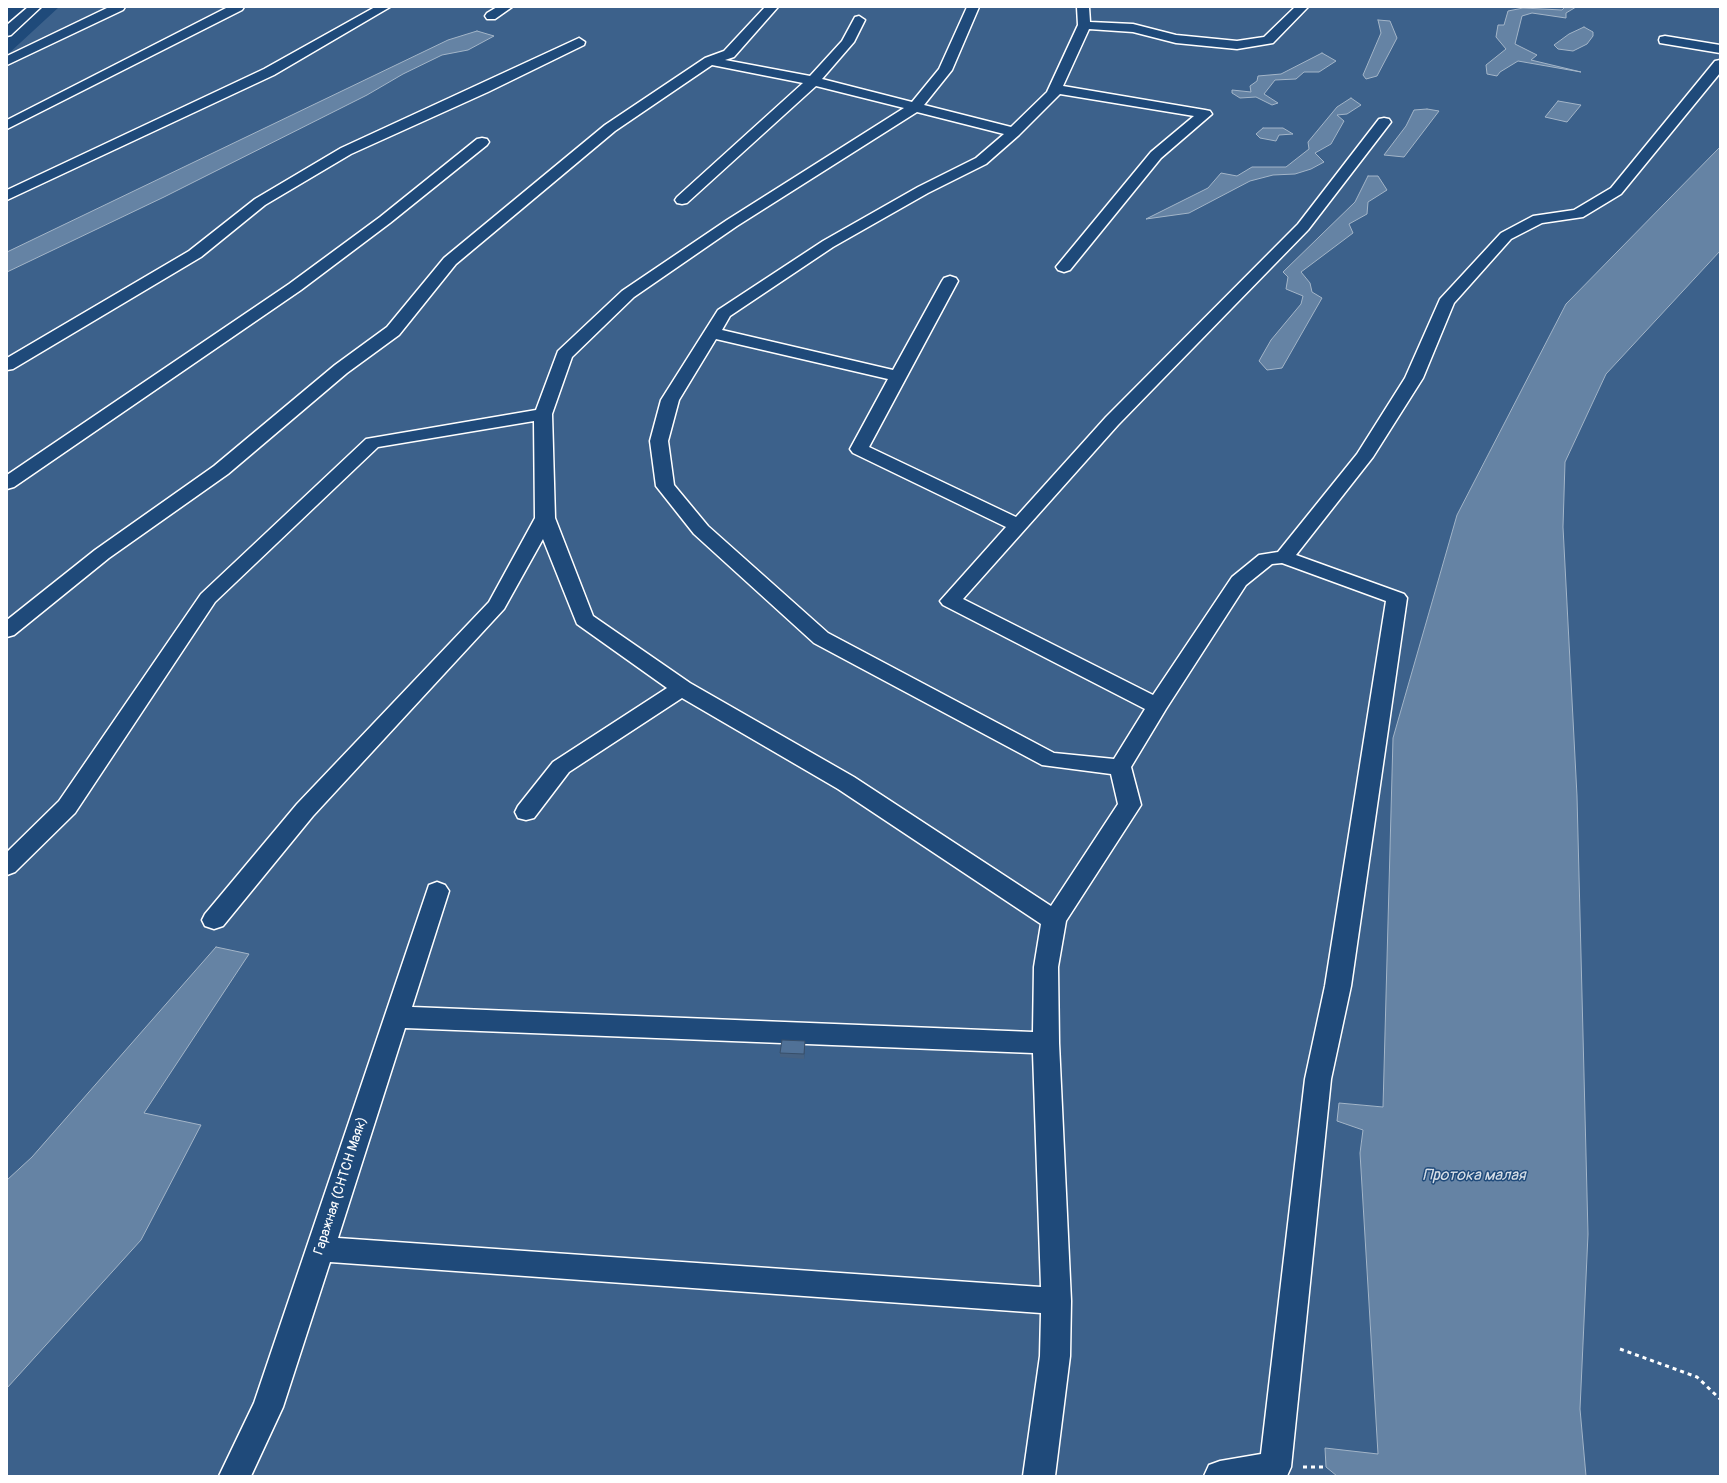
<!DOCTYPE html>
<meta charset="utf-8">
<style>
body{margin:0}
#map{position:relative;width:1727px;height:1483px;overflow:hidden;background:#1f4a7a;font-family:Pangolin,sans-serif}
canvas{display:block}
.frame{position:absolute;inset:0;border:8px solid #fff;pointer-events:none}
</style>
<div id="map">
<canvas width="1727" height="1483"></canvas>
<div class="frame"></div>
</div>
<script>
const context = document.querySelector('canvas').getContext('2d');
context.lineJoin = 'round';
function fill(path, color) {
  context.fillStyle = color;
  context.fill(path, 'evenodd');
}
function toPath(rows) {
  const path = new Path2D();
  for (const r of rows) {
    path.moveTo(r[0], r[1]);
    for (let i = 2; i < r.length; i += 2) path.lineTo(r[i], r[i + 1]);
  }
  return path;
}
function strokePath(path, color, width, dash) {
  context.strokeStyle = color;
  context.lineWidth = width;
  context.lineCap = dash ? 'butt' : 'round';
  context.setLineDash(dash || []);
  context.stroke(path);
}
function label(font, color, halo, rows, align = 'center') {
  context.font = font + ' Pangolin,sans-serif';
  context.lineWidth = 3;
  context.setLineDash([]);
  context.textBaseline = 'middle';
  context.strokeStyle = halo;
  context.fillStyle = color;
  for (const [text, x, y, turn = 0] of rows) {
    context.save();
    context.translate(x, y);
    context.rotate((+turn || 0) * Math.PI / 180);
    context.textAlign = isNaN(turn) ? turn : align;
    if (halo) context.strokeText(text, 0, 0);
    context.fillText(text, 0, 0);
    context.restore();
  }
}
fill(toPath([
 [59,7,1720,7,1720,147,1566,304,1457,515,1393,738,1383,1107,1339,1103,1338,1121,1363,1129,1360,1153,1378,1455,1325,1448,1326,1467,1337,1476,7,1476,7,55],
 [1720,251,1720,1476,1586,1476,1580,1409,1588,1234,1577,796,1563,527,1565,462,1606,374]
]), '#3c618b');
const water = toPath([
 [1565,7,1576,7,1566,13,1566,18,1532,13,1522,16,1515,44,1537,55,1531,60,1581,72,1518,61,1500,72,1497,76,1487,74,1486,65,1506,49,1496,37,1498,25,1504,25,1508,11,1523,8,1562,10,1565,7],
 [1378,20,1390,21,1397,38,1377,76,1366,79,1363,75,1381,33,1378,20],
 [1584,27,1593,32,1593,36,1587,44,1573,51,1558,49,1554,45,1569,34,1584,27],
 [477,31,494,36,468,50,442,55,403,74,367,95,164,197,7,272,7,252,448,40,477,31],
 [1322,53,1336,61,1319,72,1304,72,1296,79,1275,80,1264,94,1278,103,1272,105,1256,97,1240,98,1232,93,1232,90,1251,92,1250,86,1257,81,1258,76,1281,74,1322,53],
 [1351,98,1361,105,1347,114,1337,115,1344,121,1331,144,1315,153,1324,162,1311,169,1295,174,1273,175,1250,181,1189,213,1146,219,1208,188,1221,173,1237,176,1252,167,1286,167,1309,149,1308,142,1337,107,1351,98],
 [1558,101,1581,105,1567,122,1545,117,1558,101],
 [1427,109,1439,111,1404,157,1384,155,1406,126,1414,110,1427,109],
 [1263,128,1283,128,1293,134,1279,135,1276,141,1260,138,1256,134,1263,128],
 [1720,147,1720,251,1606,374,1565,462,1563,527,1577,796,1588,1234,1580,1409,1586,1476,1337,1476,1326,1467,1325,1448,1378,1454,1360,1153,1363,1130,1337,1121,1339,1103,1383,1107,1393,738,1457,515,1566,304,1720,147],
 [1368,176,1378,176,1387,190,1368,202,1367,214,1349,224,1353,233,1301,272,1310,283,1312,292,1322,298,1282,368,1267,370,1259,361,1271,340,1301,304,1303,296,1286,289,1288,277,1283,272,1355,202,1368,176],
 [216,947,249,954,144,1113,201,1125,141,1240,7,1388,7,1180,32,1157,216,947]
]);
fill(water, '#6583a4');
strokePath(water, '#a3b5c8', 1);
const minor = toPath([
 [28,7,41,7,11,35,7,36,7,25,28,7],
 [109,7,125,7,123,10,7,65,7,56,109,7],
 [228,7,244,7,242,10,7,129,7,120,228,7],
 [375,7,390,7,274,75,7,200,7,190,264,69,375,7],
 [497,7,512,7,495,19,487,19,485,16,487,13,497,7],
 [765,7,778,7,734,57,725,60,810,76,842,41,855,17,859,16,865,20,854,42,822,79,912,102,939,69,967,7,979,7,952,70,924,105,1011,127,1047,92,1078,25,1077,7,1089,7,1090,22,1133,24,1176,35,1237,41,1264,37,1295,7,1308,7,1273,43,1237,49,1176,43,1133,32,1089,29,1063,86,1205,110,1210,111,1212,114,1161,158,1070,270,1064,272,1058,270,1056,267,1151,152,1194,116,1060,94,1019,135,986,164,928,193,833,247,730,316,722,330,893,370,942,281,944,278,950,276,956,278,958,281,869,447,1016,517,1106,417,1298,224,1379,119,1384,118,1389,119,1391,122,1308,230,1118,425,963,599,1153,695,1232,577,1259,555,1278,552,1357,454,1405,378,1440,299,1501,233,1533,216,1574,210,1611,188,1715,61,1720,60,1720,73,1621,194,1583,217,1542,223,1511,239,1454,303,1423,378,1373,457,1296,555,1404,594,1407,598,1351,986,1331,1079,1291,1467,1287,1476,1204,1476,1209,1465,1220,1461,1261,1454,1305,1079,1325,986,1386,601,1282,563,1272,564,1246,585,1166,709,1131,767,1141,805,1066,921,1058,967,1059,1043,1071,1301,1070,1356,1055,1476,1023,1476,1040,1356,1041,1313,330,1262,283,1407,251,1476,219,1476,254,1403,429,885,437,882,445,885,449,891,412,1007,1033,1032,1034,967,1041,924,838,789,682,698,569,772,534,818,526,820,518,818,515,812,518,806,553,762,667,688,577,624,543,539,504,609,313,816,223,926,214,929,205,926,202,920,205,914,297,804,489,602,535,518,534,421,378,447,215,602,75,813,15,872,7,875,7,852,59,801,201,594,366,439,536,410,558,351,622,291,727,220,904,108,816,86,687,203,682,204,677,203,675,200,677,197,803,83,712,65,615,131,456,264,399,335,347,373,228,474,109,558,14,635,7,637,7,620,95,550,214,466,335,365,387,327,444,258,605,125,705,58,724,51,765,7],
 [917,112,1004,134,976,158,918,187,823,241,718,310,661,400,650,441,656,486,694,534,814,643,1042,765,1111,774,1118,804,1051,906,854,777,690,683,593,616,555,518,552,414,572,357,634,297,737,226,917,112],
 [716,339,888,379,850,449,853,453,1006,527,940,601,943,605,1145,709,1114,759,1054,753,828,633,708,526,674,485,668,441,679,400,716,339],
 [405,1028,1033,1053,1041,1287,338,1238,405,1028],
 [1665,36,1720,45,1720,53,1660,43,1659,40,1660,37,1665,36],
 [579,38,585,42,584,45,488,92,351,154,265,205,201,257,13,369,7,370,7,358,189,251,255,199,341,148,579,38],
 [482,138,487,139,489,142,487,145,390,223,301,290,14,487,7,489,7,475,289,284,380,217,477,139,482,138]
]);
strokePath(minor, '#fff', 3);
strokePath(toPath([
 [1620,1349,1697,1377,1720,1399],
 [1303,1467,1326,1467]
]), '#fff', 3, [4, 4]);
fill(minor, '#1f4a7a');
fill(toPath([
 [805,1041,804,1059,780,1057,780,1053]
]), '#456182');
fill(toPath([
 [805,1041,805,1045,804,1059,804,1054]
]), '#384f6a');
const building = toPath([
 [782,1040,805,1041,804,1054,780,1053,782,1040]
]);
fill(building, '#507197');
strokePath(building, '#384f6a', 1);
label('14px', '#fff', '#1f4a7a', [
 ["Гаражная (СНТСН Маяк)",341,1186,-72]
]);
label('italic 16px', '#d8e0e8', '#1f4a7a', [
 ["Протока малая",1474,1176]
]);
</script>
